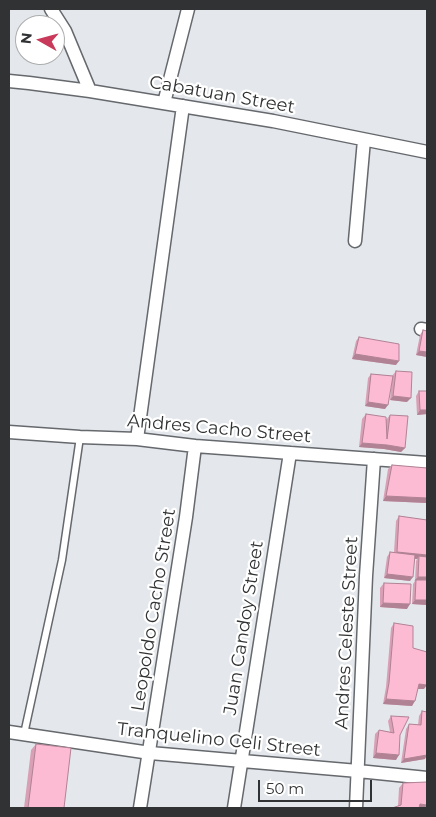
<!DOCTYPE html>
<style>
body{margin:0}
#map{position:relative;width:436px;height:817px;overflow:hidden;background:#e4e8ec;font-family:Montserrat,sans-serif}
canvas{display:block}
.frame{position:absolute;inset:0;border:10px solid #303233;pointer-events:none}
.north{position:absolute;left:15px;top:15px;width:50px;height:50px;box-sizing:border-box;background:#fff;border:1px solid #acadad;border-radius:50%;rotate:277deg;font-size:14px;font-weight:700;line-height:20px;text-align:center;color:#303233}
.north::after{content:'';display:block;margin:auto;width:18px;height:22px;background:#c93959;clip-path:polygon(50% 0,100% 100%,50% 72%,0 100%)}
.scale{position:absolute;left:258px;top:780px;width:114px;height:22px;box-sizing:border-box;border:2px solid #303233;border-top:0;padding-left:6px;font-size:15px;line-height:18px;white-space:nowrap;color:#303233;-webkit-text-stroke:4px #fff;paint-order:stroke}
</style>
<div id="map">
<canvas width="436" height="817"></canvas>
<div class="frame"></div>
<div class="north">N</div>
<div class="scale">50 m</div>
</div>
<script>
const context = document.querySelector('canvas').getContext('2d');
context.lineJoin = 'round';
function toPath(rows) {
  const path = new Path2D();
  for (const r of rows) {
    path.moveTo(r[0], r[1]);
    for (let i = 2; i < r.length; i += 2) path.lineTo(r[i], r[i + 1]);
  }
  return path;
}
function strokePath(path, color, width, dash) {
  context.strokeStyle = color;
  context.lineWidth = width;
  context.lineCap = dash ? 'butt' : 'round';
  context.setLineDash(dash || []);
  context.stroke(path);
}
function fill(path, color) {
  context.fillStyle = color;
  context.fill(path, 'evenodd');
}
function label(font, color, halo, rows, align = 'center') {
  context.font = font + ' Montserrat,sans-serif';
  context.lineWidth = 4.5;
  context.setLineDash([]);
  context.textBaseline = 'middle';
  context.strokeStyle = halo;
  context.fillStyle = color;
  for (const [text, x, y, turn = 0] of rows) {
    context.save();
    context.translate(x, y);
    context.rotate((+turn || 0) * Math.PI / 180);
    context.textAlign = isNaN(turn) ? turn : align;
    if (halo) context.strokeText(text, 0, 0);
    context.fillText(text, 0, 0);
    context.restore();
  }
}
const service = toPath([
 [24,734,62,560,80,437]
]);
const minor = toPath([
 [51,9,65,31,90,91],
 [9,81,29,83,90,91,273,121,427,152],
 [164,103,188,9],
 [355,241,364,140],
 [421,329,427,330],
 [9,432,80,437,137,439,195,446,427,463],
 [137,439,183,106],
 [9,732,150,753,358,771,427,778],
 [140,808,186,517,195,446],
 [234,808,290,453],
 [356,808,366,576,374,459]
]);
strokePath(service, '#65686c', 9);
strokePath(minor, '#65686c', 15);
strokePath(service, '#fff', 6);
strokePath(minor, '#fff', 12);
fill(toPath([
 [423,330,427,357,416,355,420,335],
 [359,337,396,365,352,359,356,341],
 [396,371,407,402,390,400,392,378,385,409,365,406,368,378,371,374,392,376],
 [419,391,427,414,417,415,416,396],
 [366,414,386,420,390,415,405,448,401,452,384,449,359,447,362,419],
 [392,465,427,468,427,503,383,501,388,469],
 [399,516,427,520,427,605,412,604,413,584,415,581,416,561,417,559,415,559,410,581,384,578,387,557,390,552,394,552,396,521],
 [384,583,407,609,380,607,380,588],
 [394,623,413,648,424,689,418,689,412,706,383,704,386,687,391,628],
 [422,711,425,759,401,763,406,729,409,724,418,725,419,716],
 [391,716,400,735,396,760,373,758,375,734,379,730,390,732,388,721],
 [36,744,64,808,24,808,31,750],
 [403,783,425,808,398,806,399,788]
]), '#d9a0b5');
fill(toPath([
 [419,351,427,352,427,357,416,355],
 [355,354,399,361,396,365,352,359],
 [393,396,411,398,407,402,390,400],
 [368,402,388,405,385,409,365,406],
 [420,410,427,410,427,414,417,415],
 [362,443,387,445,405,448,401,452,384,449,359,447],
 [386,496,427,498,427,503,383,501],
 [397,552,427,555,427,560,419,556,417,559,394,556],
 [387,574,413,577,410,581,384,578],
 [418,577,427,577,427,582,416,580,414,581],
 [415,600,427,600,427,605,412,604],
 [383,603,410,604,407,609,380,607],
 [419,684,427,685,424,689,416,689],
 [386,699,415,701,412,706,383,704],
 [376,753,399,755,396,760,373,758],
 [427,755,425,759,401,763,404,759],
 [420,804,427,805,425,808,417,808]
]), '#b08294');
const building = toPath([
 [423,330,427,331,427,352,419,351,423,330],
 [359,337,399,344,399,361,355,354,359,337],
 [396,371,412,372,411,398,393,396,396,371],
 [371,374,393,376,388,405,368,402,371,374],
 [419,391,427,391,427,410,420,410,419,391],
 [366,414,386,417,387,439,390,415,408,416,405,448,387,445,362,443,366,414],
 [392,465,427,468,427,498,386,496,392,465],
 [399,516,427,520,427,555,397,552,399,516],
 [390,552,415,555,413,577,387,574,390,552],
 [419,556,427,557,427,577,418,577,419,556],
 [416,580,427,580,427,600,415,600,416,580],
 [384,583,411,584,410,604,383,603,384,583],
 [394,623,413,626,413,648,427,652,427,685,419,684,415,701,386,699,389,683,394,623],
 [422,711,427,712,427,755,404,759,409,724,421,725,422,711],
 [391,716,409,717,400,735,399,755,376,753,379,730,394,733,391,716],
 [36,744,71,748,64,808,28,808,36,744],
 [427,782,427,805,420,804,419,808,392,808,401,805,403,783,427,782]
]);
fill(building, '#fcbad3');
strokePath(building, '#b08294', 1);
label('18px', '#303233', '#fff', [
 ["Cabatuan Street",222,95,10],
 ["Andres Cacho Street",219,429,5],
 ["Leopoldo Cacho Street",154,610,-81],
 ["Juan Candoy Street",244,628,-81],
 ["Andres Celeste Street",347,633,-87],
 ["Tranquelino Celi Street",219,740,6]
]);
</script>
